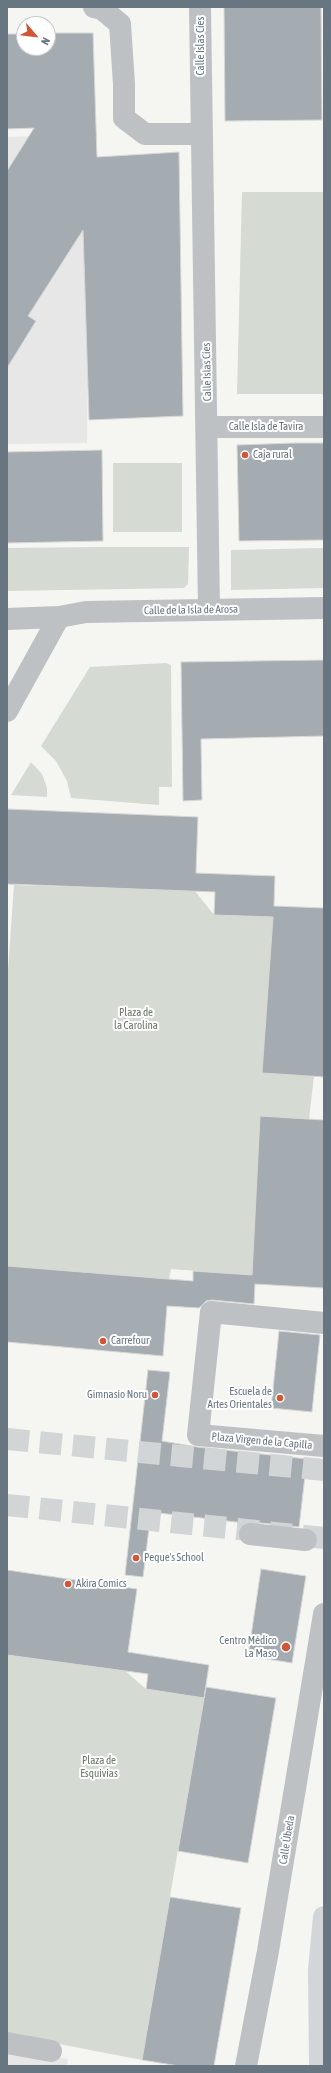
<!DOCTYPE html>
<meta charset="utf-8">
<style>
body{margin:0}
#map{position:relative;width:331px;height:2073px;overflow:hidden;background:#f5f5f2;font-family:"Asap Condensed",sans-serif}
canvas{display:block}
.frame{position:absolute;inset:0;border:8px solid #677680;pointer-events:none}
.north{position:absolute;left:16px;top:16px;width:40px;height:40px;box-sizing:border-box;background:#fff;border:1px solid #c2c8cc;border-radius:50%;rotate:118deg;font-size:11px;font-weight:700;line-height:16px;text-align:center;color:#677680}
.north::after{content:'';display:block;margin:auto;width:14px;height:18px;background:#d15537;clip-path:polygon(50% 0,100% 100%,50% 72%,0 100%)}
</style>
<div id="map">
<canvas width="331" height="2073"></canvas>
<div class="frame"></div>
<div class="north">N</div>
</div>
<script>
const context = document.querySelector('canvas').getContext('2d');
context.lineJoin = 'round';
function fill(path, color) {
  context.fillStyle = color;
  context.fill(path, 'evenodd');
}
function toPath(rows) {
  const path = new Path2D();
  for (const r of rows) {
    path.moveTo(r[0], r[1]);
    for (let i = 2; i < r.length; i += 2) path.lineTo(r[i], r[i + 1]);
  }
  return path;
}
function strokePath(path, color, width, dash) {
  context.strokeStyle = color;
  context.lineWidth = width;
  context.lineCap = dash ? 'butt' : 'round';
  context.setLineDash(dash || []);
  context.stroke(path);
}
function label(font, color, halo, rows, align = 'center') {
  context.font = font + ' "Asap Condensed",sans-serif';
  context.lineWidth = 4;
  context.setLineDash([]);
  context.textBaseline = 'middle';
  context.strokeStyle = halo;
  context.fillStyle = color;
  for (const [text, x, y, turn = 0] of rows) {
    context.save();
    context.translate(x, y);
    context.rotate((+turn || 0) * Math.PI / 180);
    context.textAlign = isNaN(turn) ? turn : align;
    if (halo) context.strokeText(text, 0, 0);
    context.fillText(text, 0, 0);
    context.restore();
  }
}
fill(toPath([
 [90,135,87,443,7,444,7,137],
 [7,2047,68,2059,67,2066,7,2066]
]), '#e6e7e6');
fill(toPath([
 [242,192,324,192,324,394,237,394],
 [113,463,182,463,182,532,113,532],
 [99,547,189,547,188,584,184,588,7,591,7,548],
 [324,548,324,588,231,590,231,550],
 [166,663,171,665,172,787,159,787,159,805,71,798,67,781,56,761,41,746,90,667],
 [31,762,42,774,47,788,47,797,11,795],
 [14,885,195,891,214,915,273,917,262,1073,314,1076,309,1119,260,1116,252,1275,171,1269,169,1279,7,1266,7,985],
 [7,1655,125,1671,146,1689,204,1698,142,2060,7,2034]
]), '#d5dad2');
const building = toPath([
 [224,7,321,7,322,120,225,121,224,7],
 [48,33,93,33,97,157,179,152,183,416,89,420,83,230,28,316,36,321,7,368,7,171,34,128,7,129,7,34,24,34,24,48,48,48,48,33],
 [294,443,324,443,324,540,239,541,237,445,294,443],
 [102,450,103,541,7,543,7,452,102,450],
 [324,660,324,736,201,739,202,800,183,801,181,662,324,660],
 [7,809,198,817,196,873,275,876,274,906,324,908,324,1077,262,1073,273,917,214,915,215,892,7,884,7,809],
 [260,1116,324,1120,324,1288,255,1284,254,1304,212,1300,206,1301,199,1308,167,1306,163,1356,7,1342,7,1266,193,1281,193,1271,252,1275,260,1116],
 [279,1331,320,1335,312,1412,271,1408,279,1331],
 [148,1370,170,1372,162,1441,197,1447,307,1459,299,1527,251,1522,244,1523,151,1512,143,1577,125,1575,148,1370],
 [261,1569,306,1576,292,1663,248,1656,261,1569],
 [7,1570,137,1589,128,1652,209,1665,204,1698,146,1689,148,1674,7,1655,7,1570],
 [206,1687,276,1698,248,1863,178,1851,206,1687],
 [170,1897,241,1908,214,2066,179,2066,142,2060,170,1897]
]);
fill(building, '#a5acb1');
strokePath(building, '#d7d7d5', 1);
strokePath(toPath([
 [7,1439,324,1470],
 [7,1505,324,1538]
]), '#d2d5d6', 22, [22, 11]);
strokePath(toPath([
 [94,7,102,9,120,24,124,84,124,118,145,134,201,134],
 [200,7,209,610],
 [207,427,324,427],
 [7,619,59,617,86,612,324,608],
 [7,711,59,617],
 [324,1323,211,1312,198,1435,324,1446],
 [250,1534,306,1540],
 [7,2043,51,2051],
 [246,2066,268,1951,324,1614]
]), '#bdc1c4', 22);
strokePath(toPath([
 [320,2066,319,1970,324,1917]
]), '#d2d6d9', 22);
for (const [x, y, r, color] of [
 [245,455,4,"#d15537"],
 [103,1341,4,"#d15537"],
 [155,1395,4,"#d15537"],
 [280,1398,4,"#d15537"],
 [136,1558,4,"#d15537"],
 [68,1584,4,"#d15537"],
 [286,1647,5,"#d15537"]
]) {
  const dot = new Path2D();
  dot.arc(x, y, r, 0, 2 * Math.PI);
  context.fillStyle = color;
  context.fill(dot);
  strokePath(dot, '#fff', 1.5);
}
label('11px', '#677680', '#fff', [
 ["Calle Islas Cíes",201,46,-90],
 ["Calle Islas Cíes",207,372,-91],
 ["Calle Isla de Tavira",266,427],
 ["Calle de la Isla de Arosa",191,610,-1],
 ["Plaza Virgen de la Capilla",262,1441,5],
 ["Calle Úbeda",287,1840,-81]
]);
label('11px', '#677680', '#fff', [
 ["Caja rural",253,455],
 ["Carrefour",111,1341],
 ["Escuela de",272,1392,"right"],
 ["Artes Orientales",272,1405,"right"],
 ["Gimnasio Noru",147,1395,"right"],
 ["Peque's School",144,1558],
 ["Akira Comics",76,1584],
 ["Centro Médico",277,1641,"right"],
 ["La Maso",277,1654,"right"]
], 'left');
label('11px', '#6a7866', '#fff', [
 ["Plaza de",136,1013],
 ["la Carolina",136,1026],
 ["Plaza de",99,1761],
 ["Esquivias",99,1774]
]);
</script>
